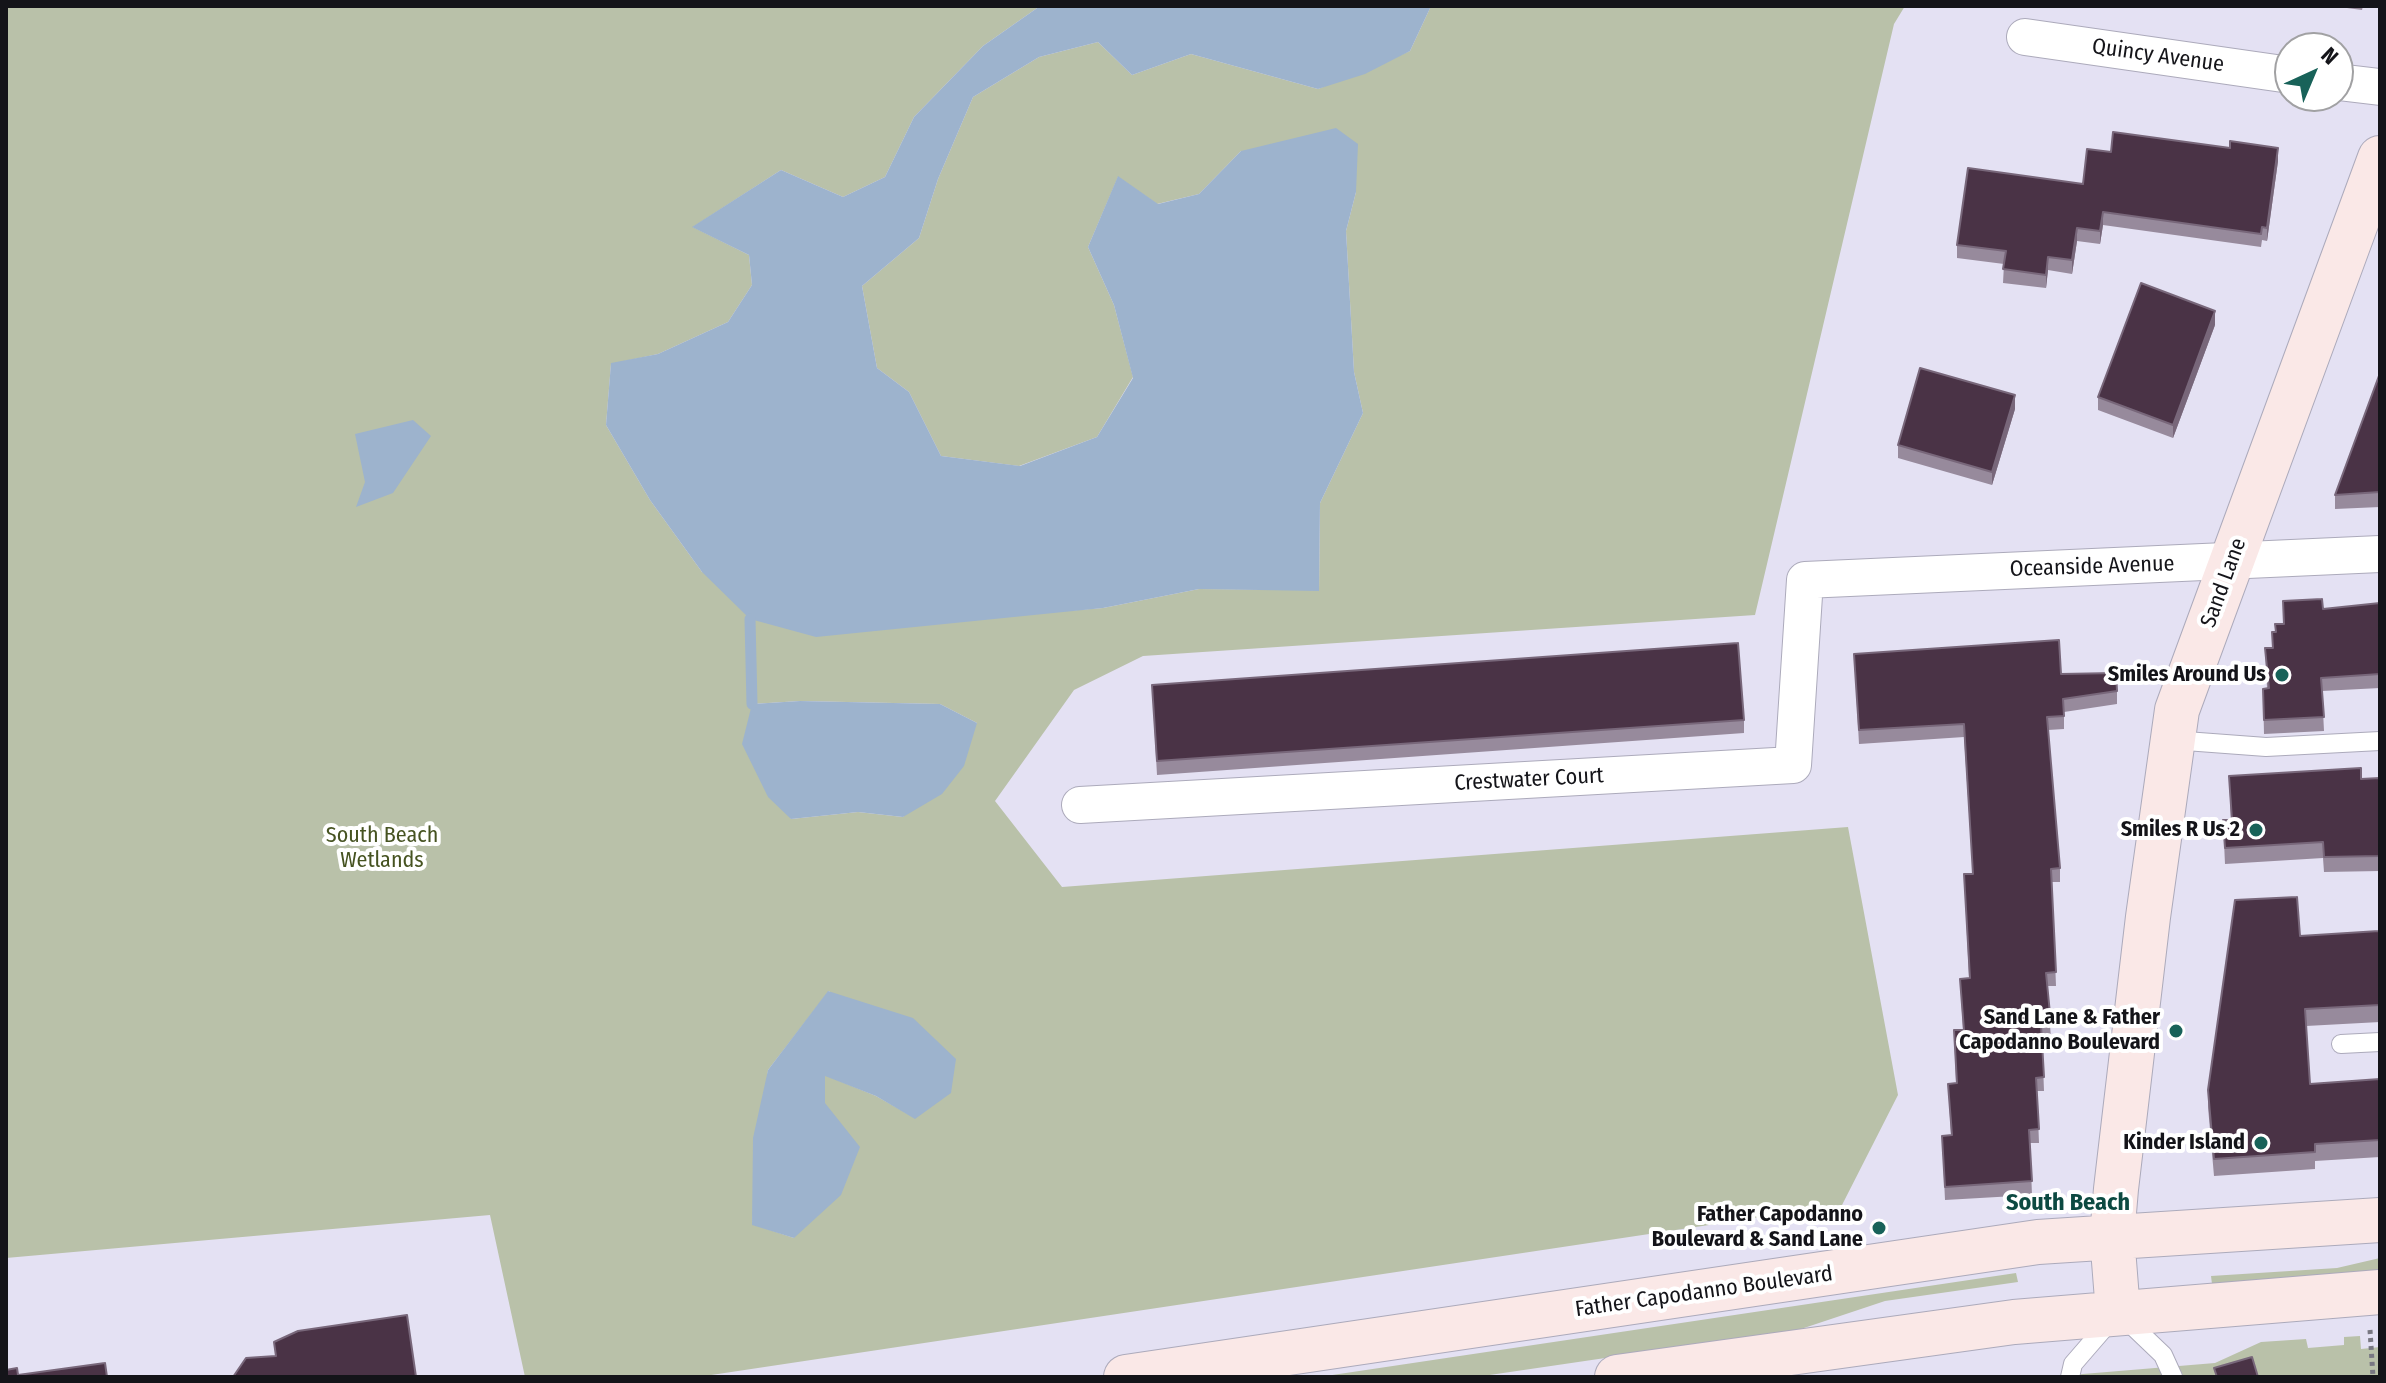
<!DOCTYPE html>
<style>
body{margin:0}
#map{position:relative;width:2386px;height:1383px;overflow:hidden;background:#e4e1f3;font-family:"Fira Sans Condensed",sans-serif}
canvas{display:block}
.frame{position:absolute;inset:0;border:8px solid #141419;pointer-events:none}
.north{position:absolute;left:2274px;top:32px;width:80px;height:80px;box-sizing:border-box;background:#fff;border:2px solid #a1a1a3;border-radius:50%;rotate:44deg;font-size:22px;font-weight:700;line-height:32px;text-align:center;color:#141419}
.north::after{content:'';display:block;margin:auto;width:28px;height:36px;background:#186259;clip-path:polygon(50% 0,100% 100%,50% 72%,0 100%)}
</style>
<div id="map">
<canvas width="2386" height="1383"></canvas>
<div class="frame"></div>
<div class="north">N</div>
</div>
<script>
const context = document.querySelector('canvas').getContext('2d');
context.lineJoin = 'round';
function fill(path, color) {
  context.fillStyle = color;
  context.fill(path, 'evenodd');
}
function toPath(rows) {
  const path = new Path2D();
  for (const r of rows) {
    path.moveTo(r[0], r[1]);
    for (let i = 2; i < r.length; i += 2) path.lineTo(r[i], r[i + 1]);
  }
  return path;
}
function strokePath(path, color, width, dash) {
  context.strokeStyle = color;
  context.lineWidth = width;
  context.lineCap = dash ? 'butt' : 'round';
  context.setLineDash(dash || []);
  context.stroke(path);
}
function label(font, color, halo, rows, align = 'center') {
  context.font = font + ' "Fira Sans Condensed",sans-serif';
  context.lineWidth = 8;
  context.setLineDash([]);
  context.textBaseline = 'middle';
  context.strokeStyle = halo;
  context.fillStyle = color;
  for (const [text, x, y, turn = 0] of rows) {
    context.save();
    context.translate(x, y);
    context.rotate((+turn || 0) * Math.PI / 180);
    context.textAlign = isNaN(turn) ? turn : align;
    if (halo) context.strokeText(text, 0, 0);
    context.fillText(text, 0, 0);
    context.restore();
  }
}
fill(toPath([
 [6,6,1040,6,983,46,914,117,885,177,843,197,781,170,693,227,749,255,752,285,728,322,658,354,611,364,606,425,650,500,702,572,978,618,1103,608,1199,589,1319,590,1320,503,1363,413,1354,372,1346,231,1356,192,1241,151,1199,194,1157,204,1118,177,1088,247,1114,305,1133,377,1097,437,1019,466,941,456,909,392,877,368,862,286,919,238,938,179,973,97,1039,57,1098,42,1132,75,1191,54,1318,89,1410,51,1431,6,1905,6,1894,24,1755,615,1143,656,1074,690,995,801,1062,887,1848,827,1898,1095,1842,1205,698,1377,525,1377,490,1215,6,1258],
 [800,701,940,704,977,723,903,817,858,812,791,819,752,704],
 [829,991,915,1118,876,1096,825,1075,825,1103,794,1238,752,1224,768,1070],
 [2380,1258,2380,1272,2212,1284,2211,1276,2337,1268],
 [2016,1273,2018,1282,1885,1301,1801,1329,1755,1336,1476,1377,1319,1377],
 [2360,1336,2361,1349,2380,1347,2380,1377,2047,1377,2215,1363,2261,1342,2306,1339,2308,1348,2344,1345,2344,1337]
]), '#b9c1a9');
fill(toPath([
 [1040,6,1431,6,1410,51,1365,74,1318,89,1191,54,1132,75,1098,42,1039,57,973,97,938,179,919,238,862,286,877,368,909,392,941,456,1020,466,1097,437,1133,378,1114,305,1088,247,1118,176,1158,204,1199,194,1241,151,1336,128,1358,144,1356,192,1346,231,1354,372,1363,413,1320,503,1319,591,1199,589,1103,608,816,637,750,619,702,572,650,500,606,425,611,363,658,354,728,322,752,285,749,255,692,227,781,170,843,197,885,177,914,117,983,46],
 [413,420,431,436,393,493,356,507,365,482,355,434],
 [800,701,940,704,977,723,964,766,942,794,903,817,858,812,791,819,768,797,742,744,752,704],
 [828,991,913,1018,956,1059,951,1093,915,1119,876,1096,825,1076,825,1103,860,1147,841,1195,794,1238,752,1225,753,1138,768,1070]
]), '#9db3cd');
strokePath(toPath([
 [750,619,752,704]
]), '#9db3cd', 11);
const lane = toPath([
 [2172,740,2266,747,2380,741],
 [2341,1044,2380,1042],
 [2070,1377,2073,1364,2118,1312,2163,1355,2173,1377]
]);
const street = toPath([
 [2025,37,2290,75],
 [2338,82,2380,87],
 [1080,805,1793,765,1805,580,2380,554]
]);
const secondary = toPath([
 [2118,1312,2112,1236,2116,1189,2148,917,2177,710,2380,158],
 [1126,1377,2038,1242,2380,1220],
 [1617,1377,2014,1322,2380,1292]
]);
strokePath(lane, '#acaabb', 20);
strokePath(street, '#acaabb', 38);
strokePath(secondary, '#acaabb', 46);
strokePath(toPath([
 [2370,1330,2373,1377]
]), '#787782', 5, [4, 4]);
strokePath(lane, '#fff', 18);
strokePath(street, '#fff', 36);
strokePath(secondary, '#fae8e7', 44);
fill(toPath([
 [2332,6,2363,6,2362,10],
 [2111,152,2278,161,2267,241,2262,240,2261,247,2103,225,2100,244,2077,241,2072,274,2048,270,2046,288,2003,283,2004,264,1957,258,1957,245,2083,184],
 [2215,325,2173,438,2098,410,2098,397],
 [2380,373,2380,507,2335,509,2335,495],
 [2015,409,1992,485,1898,458,1898,445],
 [2283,601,2323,609,2380,603,2380,688,2322,691,2324,731,2264,734,2263,689,2267,688,2265,648,2272,648,2272,632,2276,632,2283,624],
 [1854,654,2061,674,2117,691,2117,704,2064,712,2064,729,2048,730,2060,868,2060,882,2052,882,2056,986,2047,986,2051,1038,2042,1038,2044,1091,2037,1091,2039,1143,2030,1143,2032,1195,1945,1200,1942,1136,1951,1135,1948,1084,1956,1083,1954,1030,1963,1030,1960,979,1969,978,1964,874,1973,874,1964,737,1859,744],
 [1152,685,1744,720,1744,733,1157,775],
 [2229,776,2361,779,2380,778,2380,871,2324,872,2323,858,2225,864,2223,820,2231,820],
 [2379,919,2380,919,2380,1022,2306,1026,2310,1084,2380,1079,2380,1157,2315,1161,2315,1169,2214,1176,2208,1107,2208,1090,2300,936,2379,931]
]), '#978a9c');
fill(toPath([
 [2278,148,2278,161,2267,241,2267,228],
 [2103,212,2103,225,2100,244,2100,231],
 [2077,228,2077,241,2072,274,2072,260],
 [2048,257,2048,270,2046,288,2046,275],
 [2215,311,2215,325,2173,438,2173,425],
 [2015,395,2015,409,1992,485,1992,472]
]), '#78677a');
const building = toPath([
 [2113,132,2230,148,2230,141,2278,148,2267,228,2262,227,2261,234,2103,212,2100,231,2077,228,2072,260,2048,257,2046,275,2003,269,2006,251,1957,245,1968,168,2083,184,2087,149,2111,152,2113,132],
 [2141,283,2215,311,2173,425,2098,397,2141,283],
 [1920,368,2015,395,1992,472,1898,445,1920,368],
 [2380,373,2380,492,2335,495,2380,373],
 [2322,599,2323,609,2380,603,2380,674,2321,678,2324,717,2264,720,2263,689,2269,688,2265,648,2273,648,2272,632,2276,632,2275,624,2284,624,2283,601,2322,599],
 [2059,640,2061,674,2116,673,2117,691,2063,699,2064,716,2047,717,2060,868,2051,869,2056,972,2046,973,2051,1024,2041,1025,2044,1077,2036,1078,2039,1129,2029,1130,2032,1181,1945,1187,1942,1136,1952,1135,1948,1084,1957,1083,1954,1030,1964,1030,1960,979,1970,978,1964,874,1973,874,1964,724,1859,730,1854,654,2059,640],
 [1738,643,1744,720,1157,761,1152,685,1738,643],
 [2361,768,2361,779,2380,778,2380,856,2324,857,2323,842,2225,848,2223,820,2232,820,2229,776,2361,768],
 [2297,897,2300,936,2379,931,2379,919,2380,919,2380,1005,2305,1009,2310,1084,2380,1079,2380,1140,2315,1144,2315,1152,2214,1159,2208,1090,2235,900,2297,897],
 [407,1315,416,1377,233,1377,246,1358,276,1356,274,1342,298,1331,407,1315],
 [2252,1357,2258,1377,2217,1377,2214,1368,2252,1357],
 [105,1363,107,1377,6,1377,6,1370,17,1368,18,1375,105,1363]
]);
fill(building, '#4a3346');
strokePath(building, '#78677a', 2);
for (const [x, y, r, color] of [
 [2282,675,8,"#186259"],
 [2256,830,8,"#186259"],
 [2176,1031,8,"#186259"],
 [2261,1143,8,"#186259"],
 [1879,1228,8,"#186259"]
]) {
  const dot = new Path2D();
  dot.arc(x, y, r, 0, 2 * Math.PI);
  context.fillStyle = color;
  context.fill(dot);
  strokePath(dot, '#fff', 3);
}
label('22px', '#141419', '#fff', [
 ["Quincy Avenue",2158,56,8],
 ["Oceanside Avenue",2092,567,-2],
 ["Sand Lane",2224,583,-70],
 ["Crestwater Court",1529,780,-3],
 ["Father Capodanno Boulevard",1704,1292,-8]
]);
label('bold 22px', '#141419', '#fff', [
 ["Smiles Around Us",2266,675],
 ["Smiles R Us 2",2240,830],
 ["Sand Lane & Father",2160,1018],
 ["Capodanno Boulevard",2160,1043],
 ["Kinder Island",2245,1143],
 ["Father Capodanno",1863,1215],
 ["Boulevard & Sand Lane",1863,1240]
], 'right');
label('22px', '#465321', '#fff', [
 ["South Beach",382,836],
 ["Wetlands",382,861]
]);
label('bold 24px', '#0c4941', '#fff', [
 ["South Beach",2068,1203]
]);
</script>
